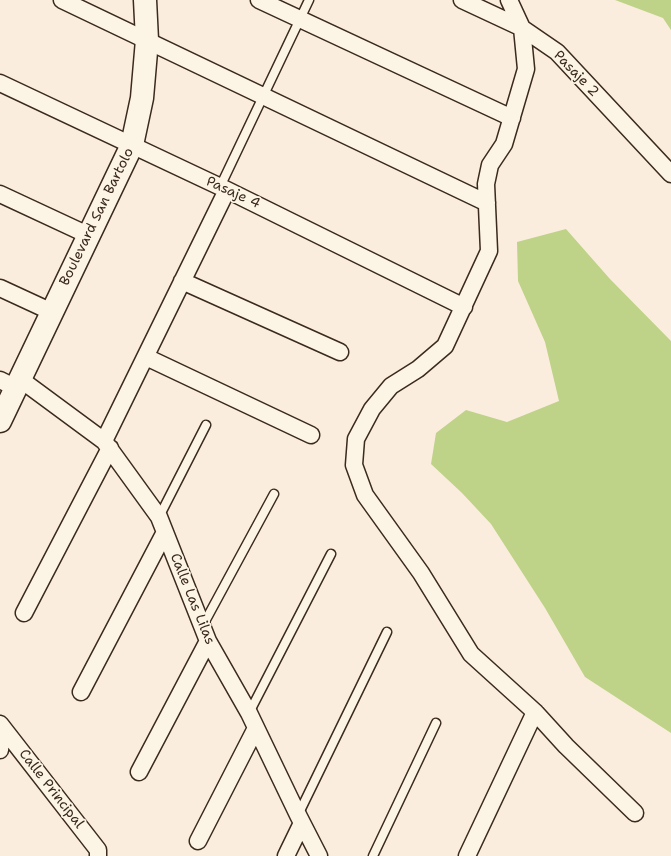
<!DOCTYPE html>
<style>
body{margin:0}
canvas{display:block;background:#fbeddd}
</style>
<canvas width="671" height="856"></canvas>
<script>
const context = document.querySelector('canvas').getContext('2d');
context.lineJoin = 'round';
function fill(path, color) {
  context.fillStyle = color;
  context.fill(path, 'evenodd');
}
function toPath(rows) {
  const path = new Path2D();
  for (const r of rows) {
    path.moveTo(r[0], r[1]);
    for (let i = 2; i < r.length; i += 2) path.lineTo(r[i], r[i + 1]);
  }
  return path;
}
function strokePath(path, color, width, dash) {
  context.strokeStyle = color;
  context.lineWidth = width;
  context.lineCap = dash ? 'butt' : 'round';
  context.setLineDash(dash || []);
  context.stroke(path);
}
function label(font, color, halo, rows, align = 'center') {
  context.font = font + ' "Shantell Sans",sans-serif';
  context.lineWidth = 3.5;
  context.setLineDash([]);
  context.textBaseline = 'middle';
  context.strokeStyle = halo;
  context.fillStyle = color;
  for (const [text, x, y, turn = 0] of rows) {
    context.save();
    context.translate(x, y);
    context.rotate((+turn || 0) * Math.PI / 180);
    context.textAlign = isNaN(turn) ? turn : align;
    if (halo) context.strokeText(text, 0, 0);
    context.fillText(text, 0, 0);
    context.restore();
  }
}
fill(toPath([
 [615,0,671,0,671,30,663,18],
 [566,229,610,279,671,341,671,733,585,677,545,608,491,524,462,493,431,464,436,433,466,410,507,422,559,401,545,342,518,281,517,242]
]), '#bed388');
const lane = toPath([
 [220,187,309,0],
 [159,517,206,425],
 [202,627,274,494],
 [249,713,331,554],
 [298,815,387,632],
 [373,856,436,723]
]);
const street = toPath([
 [62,0,487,203],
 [259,0,512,118],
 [462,0,522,28,557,52,671,174],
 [509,0,522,28,526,69,504,144,490,165,486,184,489,251,445,346,418,369,391,386,372,409,356,439,354,465,365,495,421,573,471,654,535,712,566,746,635,813],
 [0,83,227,190,464,307],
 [0,194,88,235],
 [182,281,340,352],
 [0,288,52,312],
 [146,357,311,435],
 [20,379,104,441,159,517,208,641,249,713,298,815,319,856],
 [0,380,16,388],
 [104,441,227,190],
 [24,613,110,448],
 [81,692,165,532],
 [0,724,98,850,98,856],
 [0,750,2,727],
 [139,772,208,641],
 [198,841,256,728],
 [286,856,302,823],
 [467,856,535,712]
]);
const secondary = toPath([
 [0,421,132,145,142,98,147,40,145,0]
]);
strokePath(lane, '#3b2a1e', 11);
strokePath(street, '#3b2a1e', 19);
strokePath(secondary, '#3b2a1e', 25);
strokePath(lane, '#fcf5e5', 8);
strokePath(street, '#fcf5e5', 16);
strokePath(secondary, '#fcf5e5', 22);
label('14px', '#3b2a1e', '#fcf5e5', [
 ["Pasaje 2",576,74,46],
 ["Pasaje 4",233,193,25],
 ["Boulevard San Bartolo",97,217,-64],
 ["Calle Las Lilas",192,599,68],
 ["Calle Principal",51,789,52]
]);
</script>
